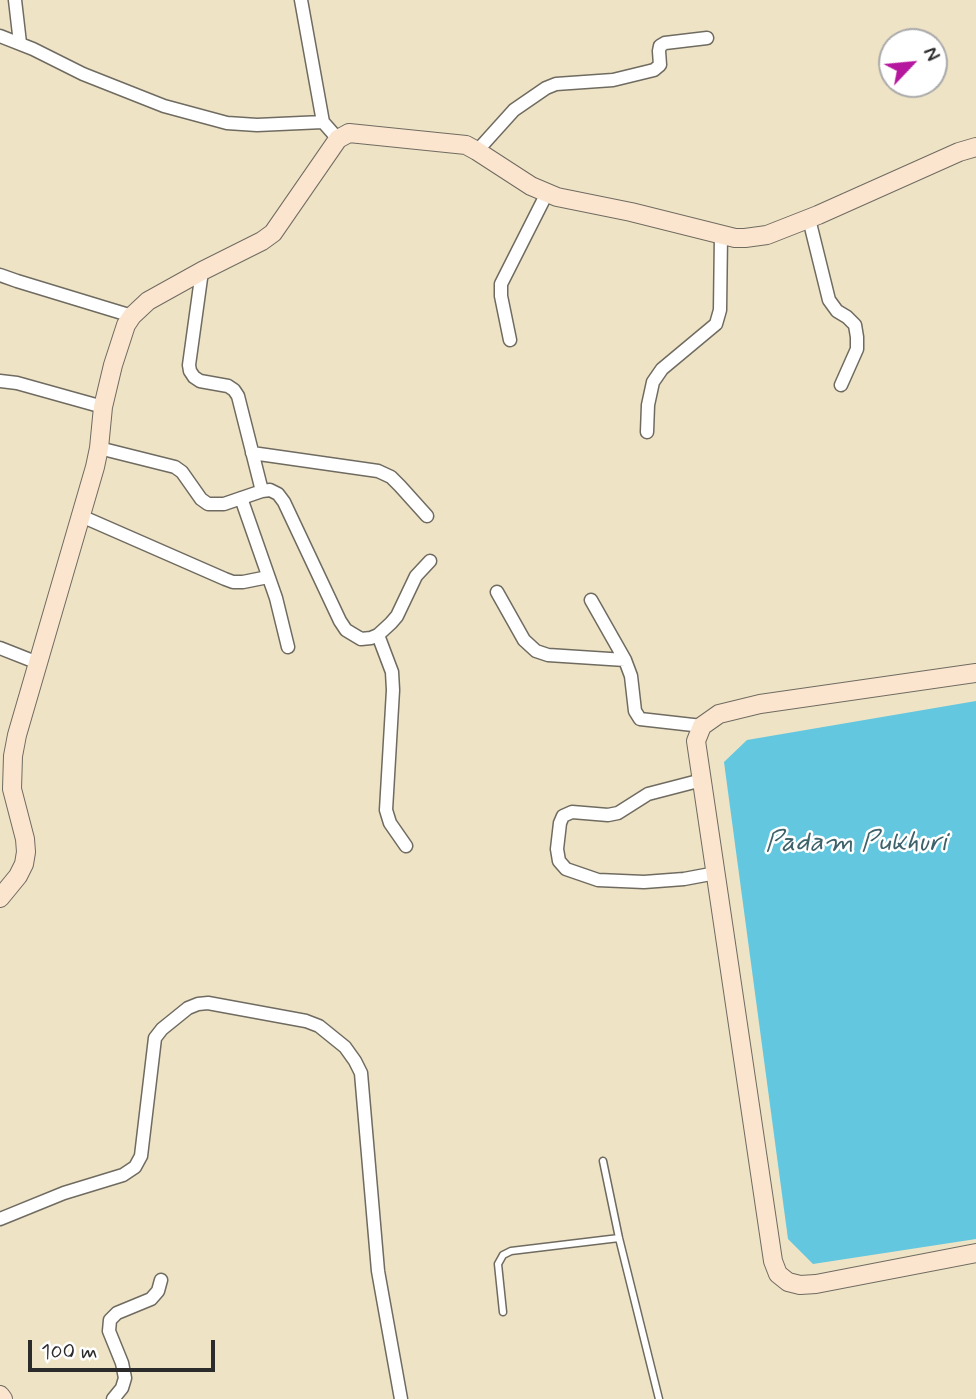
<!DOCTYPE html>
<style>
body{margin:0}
#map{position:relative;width:976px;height:1399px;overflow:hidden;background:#eee3c5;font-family:Mynerve,sans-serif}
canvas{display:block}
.north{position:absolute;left:878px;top:28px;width:70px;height:70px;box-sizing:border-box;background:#fff;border:2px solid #aaa;border-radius:50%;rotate:64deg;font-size:19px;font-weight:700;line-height:28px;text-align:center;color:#2b2b2b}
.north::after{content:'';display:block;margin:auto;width:24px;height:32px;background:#b5179e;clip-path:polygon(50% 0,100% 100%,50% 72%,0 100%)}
.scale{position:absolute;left:28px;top:1340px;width:187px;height:32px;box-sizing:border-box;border:4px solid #2b2b2b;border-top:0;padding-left:9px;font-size:21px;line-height:24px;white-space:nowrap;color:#2b2b2b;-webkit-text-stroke:5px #fff;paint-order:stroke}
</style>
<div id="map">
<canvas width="976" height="1399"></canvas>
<div class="north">N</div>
<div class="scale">100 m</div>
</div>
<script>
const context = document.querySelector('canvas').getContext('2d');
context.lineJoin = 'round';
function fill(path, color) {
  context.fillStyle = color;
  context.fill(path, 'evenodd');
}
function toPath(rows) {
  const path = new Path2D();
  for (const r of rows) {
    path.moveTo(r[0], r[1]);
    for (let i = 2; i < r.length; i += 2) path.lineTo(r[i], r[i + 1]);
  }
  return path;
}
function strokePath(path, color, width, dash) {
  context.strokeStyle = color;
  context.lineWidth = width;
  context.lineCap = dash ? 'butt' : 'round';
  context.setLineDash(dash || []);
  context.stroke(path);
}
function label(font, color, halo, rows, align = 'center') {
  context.font = font + ' Mynerve,sans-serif';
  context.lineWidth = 5;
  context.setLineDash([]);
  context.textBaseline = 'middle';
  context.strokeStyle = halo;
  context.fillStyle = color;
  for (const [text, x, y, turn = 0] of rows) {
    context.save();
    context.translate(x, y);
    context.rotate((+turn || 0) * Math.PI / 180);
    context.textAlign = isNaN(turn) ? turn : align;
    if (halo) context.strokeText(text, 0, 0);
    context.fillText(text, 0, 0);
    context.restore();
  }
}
fill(toPath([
 [976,701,976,1239,813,1264,788,1239,724,762,747,740]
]), '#62c7df');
const lane = toPath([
 [603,1161,619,1238,659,1399],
 [503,1312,498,1264,503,1255,511,1251,619,1238]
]);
const street = toPath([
 [15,0,20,43],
 [301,0,323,122],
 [0,36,33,49,83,74,164,106,227,123,257,125,323,122,338,139],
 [477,151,514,110,546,88,556,84,613,80,654,70,660,65,659,51,660,46,665,43,707,38],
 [809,219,829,300,837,311,847,317,855,325,857,337,857,349,841,385],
 [202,271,189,365,190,371,194,377,200,381,228,386,234,390,238,396,262,491],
 [0,275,17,281,132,316],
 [510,340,501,296,501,284,547,193],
 [0,381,17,383,103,407],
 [647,432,648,405,653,382,662,369,716,324,720,310,721,235],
 [99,448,175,467,182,472,201,499,208,504,224,504,262,491,270,490,278,494,284,502,340,621,346,630,361,639,371,638,378,635,391,623,397,616,416,576,430,561],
 [252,453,378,471,391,477,400,486,427,516],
 [241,498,276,598,288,647],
 [81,516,225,579,233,582,243,582,268,577],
 [497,592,524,640,536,651,548,655,625,660],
 [591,600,625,660,631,676,635,711,640,719,702,726],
 [378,635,392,672,393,690,386,810,390,823,406,846],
 [0,648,38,663],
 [702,780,648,794,618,813,608,815,572,812,563,816,560,823,557,849,559,861,566,869,598,880,644,882,684,879,716,873],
 [0,1219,64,1193,123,1175,135,1167,141,1156,155,1038,162,1029,188,1008,198,1004,208,1003,306,1021,319,1026,345,1047,355,1061,361,1073,378,1271,401,1399],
 [113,1399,122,1388,125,1378,122,1363,109,1331,110,1320,117,1313,151,1299,158,1291,161,1280]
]);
const secondary = toPath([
 [976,673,760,704,719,714,702,726,696,741,773,1261,778,1274,788,1282,800,1285,816,1284,976,1253],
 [0,898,18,876,24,864,26,852,25,839,12,789,13,756,17,735,95,467,99,448,103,407,113,365,126,325,132,316,148,301,202,271,262,241,273,233,338,139,349,133,466,145,477,151,531,186,557,197,631,212,735,238,745,238,767,235,818,215,959,152,976,147],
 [0,1395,3,1399]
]);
strokePath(lane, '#6f6b61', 9);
strokePath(street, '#6f6b61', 15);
strokePath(secondary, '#6f6b61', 20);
strokePath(lane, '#fff', 6);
strokePath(street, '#fff', 12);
strokePath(secondary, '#fce5cf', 18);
label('italic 28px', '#3e626a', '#fff', [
 ["Padam Pukhuri",856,844]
]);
</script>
